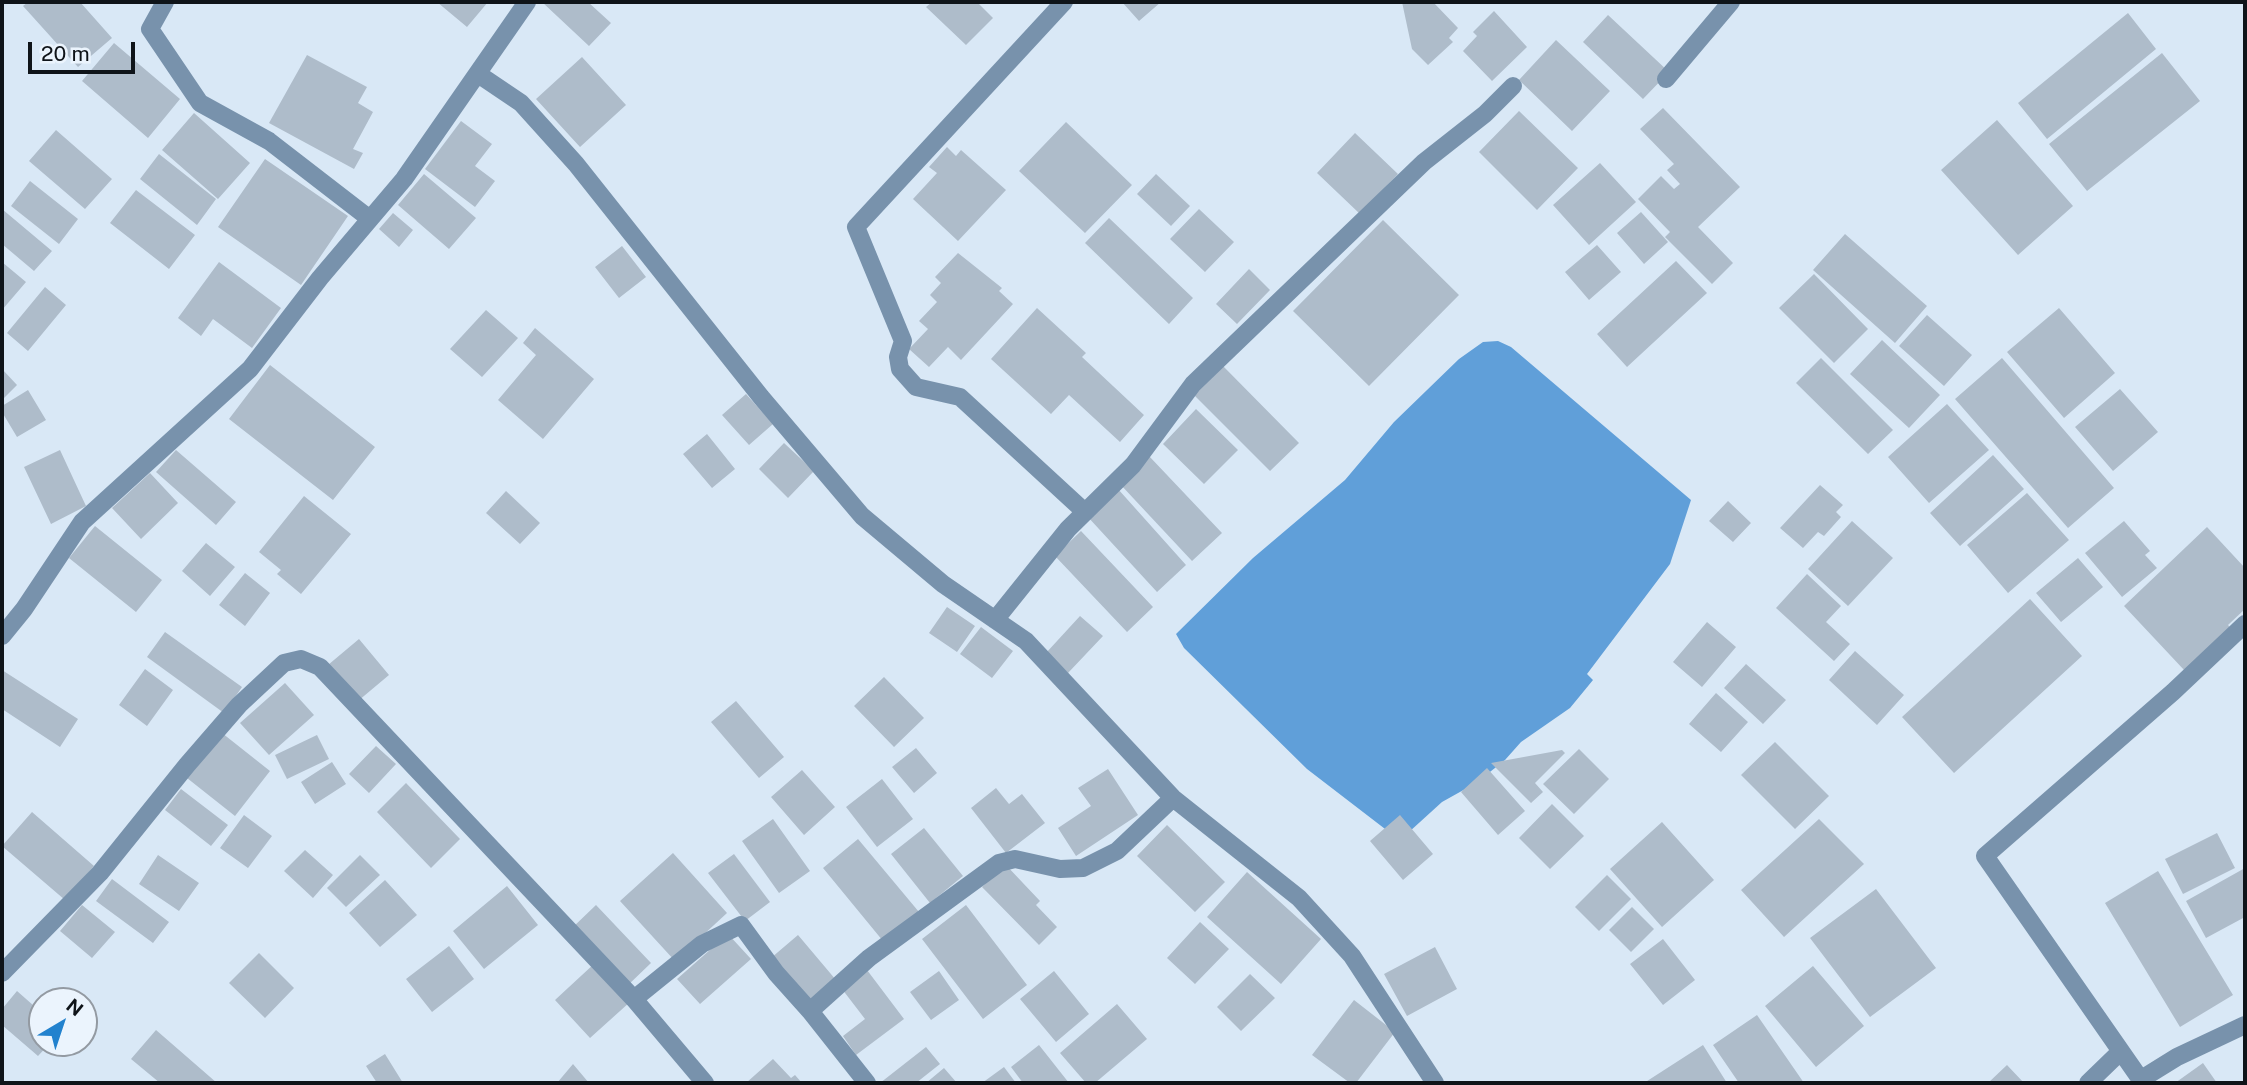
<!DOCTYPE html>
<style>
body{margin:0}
#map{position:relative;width:2247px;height:1085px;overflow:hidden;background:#d9e8f6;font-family:"Public Sans",sans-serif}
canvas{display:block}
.frame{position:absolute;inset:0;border:4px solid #0f1419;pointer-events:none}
.north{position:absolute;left:28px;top:987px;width:70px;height:70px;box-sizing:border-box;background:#ebf4fd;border:2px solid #939aa2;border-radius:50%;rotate:39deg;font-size:19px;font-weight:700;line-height:28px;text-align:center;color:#0f1419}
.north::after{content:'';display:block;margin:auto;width:24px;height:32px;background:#2282ce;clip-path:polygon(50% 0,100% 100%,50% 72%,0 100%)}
.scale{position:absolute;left:28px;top:42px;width:107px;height:32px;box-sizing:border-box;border:4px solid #0f1419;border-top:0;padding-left:9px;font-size:21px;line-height:24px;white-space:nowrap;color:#0f1419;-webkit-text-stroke:5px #ebf4fd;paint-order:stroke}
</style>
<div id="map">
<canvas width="2247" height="1085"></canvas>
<div class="frame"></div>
<div class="north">N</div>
<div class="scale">20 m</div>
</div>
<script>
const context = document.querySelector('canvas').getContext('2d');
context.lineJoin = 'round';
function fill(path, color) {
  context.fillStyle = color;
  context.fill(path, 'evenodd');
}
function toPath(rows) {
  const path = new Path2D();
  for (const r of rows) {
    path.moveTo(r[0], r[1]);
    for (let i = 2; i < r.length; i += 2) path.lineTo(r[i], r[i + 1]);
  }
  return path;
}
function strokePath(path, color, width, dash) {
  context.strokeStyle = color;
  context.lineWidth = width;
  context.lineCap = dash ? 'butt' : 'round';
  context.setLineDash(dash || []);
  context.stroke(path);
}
fill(toPath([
 [1498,341,1511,347,1691,500,1670,564,1587,674,1593,680,1570,708,1521,742,1505,760,1476,783,1442,802,1409,832,1389,832,1307,769,1184,648,1176,634,1253,558,1345,480,1394,422,1459,359,1483,342]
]), '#609fd9');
fill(toPath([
 [28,2,80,2,112,38,78,67,23,6],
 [437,2,488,2,467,27],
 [542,2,588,2,611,23,589,46],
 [932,2,977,2,993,18,966,45,926,7],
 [1122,2,1161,2,1139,21],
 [1402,2,1433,2,1458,28,1449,38,1453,42,1428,65,1412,49],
 [1494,11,1527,47,1492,81,1463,51,1477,36,1473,32],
 [2128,13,2156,49,2047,139,2018,103],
 [1608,15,1669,72,1643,99,1583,42],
 [1556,40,1610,91,1572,131,1519,80],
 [114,43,180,99,148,138,82,81],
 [2162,53,2200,101,2087,191,2049,144],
 [307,55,367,87,358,103,373,112,353,149,363,153,354,169,269,123],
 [582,57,626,105,580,147,536,99],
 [1663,108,1740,187,1698,227,1733,263,1712,284,1665,237,1670,232,1638,199,1661,176,1674,189,1680,184,1667,170,1674,164,1640,129],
 [1519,111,1578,168,1537,210,1479,152],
 [194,113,250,163,218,199,162,150],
 [1997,120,2073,206,2018,255,1941,170],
 [461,121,492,144,475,166,495,181,475,207,425,169],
 [1066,122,1132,185,1085,233,1019,171],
 [56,130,112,179,85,209,29,161],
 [1355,133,1398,174,1360,214,1317,173],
 [947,147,956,156,961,150,1006,190,958,241,913,199,937,173,929,167],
 [159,154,216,199,197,225,140,179],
 [265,159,348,216,301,285,218,227],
 [1600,163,1636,202,1589,245,1553,205],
 [424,174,476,218,449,249,398,205],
 [1156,174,1190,206,1171,226,1137,194],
 [30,181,78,219,59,244,11,206],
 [136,190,195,235,169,269,110,223],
 [2,209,52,251,34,271,2,244],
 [1199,209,1234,242,1205,272,1170,239],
 [1641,212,1668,242,1644,264,1617,233],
 [393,213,413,230,399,247,379,229],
 [1109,218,1193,298,1169,324,1085,243],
 [1383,220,1459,295,1369,386,1293,311],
 [1845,234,1927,306,1895,343,1813,270],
 [1597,245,1621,272,1589,300,1565,272],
 [622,246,646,277,619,298,595,267],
 [958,253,1002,288,999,291,1013,304,961,360,948,347,929,367,909,349,928,329,919,321,937,302,930,295,941,283,935,277],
 [1676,261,1707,293,1627,367,1597,334],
 [2,262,26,282,2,310],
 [219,262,281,308,252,348,213,319,201,336,178,318],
 [1249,269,1270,290,1237,324,1216,304],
 [1814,274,1868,329,1834,363,1779,308],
 [45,287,66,305,28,351,7,333],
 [1037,308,1086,353,1082,357,1144,415,1120,442,1069,395,1051,414,991,359],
 [2059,308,2115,373,2064,418,2007,352],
 [486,310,518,338,482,377,450,349],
 [1927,315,1972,355,1944,386,1899,346],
 [535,328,594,379,543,439,498,400,536,355,523,343],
 [1882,340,1940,395,1909,428,1850,374],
 [1821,358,1893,430,1868,454,1796,383],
 [2002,358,2114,488,2068,528,1955,399],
 [270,365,375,447,333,500,229,419],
 [1223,366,1299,443,1270,471,1194,395],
 [2,369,17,385,2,400],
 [2120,389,2158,432,2113,471,2075,427],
 [28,390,46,420,17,437,2,412,2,406],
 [746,394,773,424,749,445,722,415],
 [1947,404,1989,450,1929,503,1888,457],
 [1196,409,1238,450,1204,484,1163,444],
 [707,434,735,469,712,488,683,454],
 [784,443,814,471,788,498,759,469],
 [60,450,86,506,51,524,24,467],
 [176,450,236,502,216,525,156,472],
 [1993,455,2024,489,1960,546,1930,513],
 [1149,456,1222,533,1192,561,1120,484],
 [150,473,178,503,141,539,112,508],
 [1820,485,1843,505,1836,512,1841,517,1824,536,1818,532,1803,548,1780,528],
 [1118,489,1186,565,1157,592,1087,516],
 [506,491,540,523,520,544,486,513],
 [2027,493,2069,540,2008,593,1967,545],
 [304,496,351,534,301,594,277,574,281,570,259,552],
 [1728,501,1751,523,1733,542,1709,521],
 [1852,521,1893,558,1848,606,1808,569],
 [2124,521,2150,551,2145,555,2157,568,2122,597,2085,553],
 [95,526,162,580,136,612,69,558],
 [2207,527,2245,568,2245,609,2228,625,2234,631,2185,671,2124,606],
 [1081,531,1153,607,1127,632,1055,556],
 [206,543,235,567,210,596,182,571],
 [2078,558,2103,587,2061,622,2036,593],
 [245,573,270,593,245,626,219,605],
 [1807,574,1841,606,1826,622,1850,644,1834,661,1776,608],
 [2030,599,2082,656,1954,773,1902,717],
 [947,607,975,626,957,652,929,633],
 [1080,616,1103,636,1068,673,1046,653],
 [1707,622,1736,647,1702,687,1673,662],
 [981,627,1013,651,992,678,960,654],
 [165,632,242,687,224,713,147,657],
 [359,639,389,675,358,701,328,665],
 [1855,651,1904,695,1877,725,1829,680],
 [1746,664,1786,700,1763,724,1724,688],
 [145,669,173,690,147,726,119,705],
 [2,670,78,719,60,747,2,709],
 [884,677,924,718,894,747,854,706],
 [285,683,314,715,269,755,240,723],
 [1716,693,1748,722,1721,752,1689,724],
 [736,701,784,757,759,778,711,722],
 [222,733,270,771,235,816,187,778],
 [317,735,329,759,287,779,275,755],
 [1775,742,1829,796,1795,829,1741,775],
 [376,746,396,764,369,793,349,774],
 [916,748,937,773,914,793,892,767],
 [1579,749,1609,779,1574,814,1543,784],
 [1562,750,1565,753,1535,783,1543,792,1531,803,1491,763],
 [332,762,346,784,315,804,301,782],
 [1487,768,1525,811,1498,835,1461,792],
 [1108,769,1138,815,1076,856,1058,828,1091,806,1078,788],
 [802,770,835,807,804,835,771,797],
 [882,779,913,819,877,847,846,807],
 [406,783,460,839,431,868,377,812],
 [996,788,1009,804,1022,794,1045,823,1006,853,971,808],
 [181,789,228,825,211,846,165,810],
 [1552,804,1584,836,1550,869,1519,838],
 [32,812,94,866,65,900,2,846],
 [244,815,272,836,248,868,220,848],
 [1400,815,1433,854,1403,880,1370,841],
 [773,819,810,871,779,893,742,841],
 [1819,819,1864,864,1784,937,1741,890],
 [1662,822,1714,880,1662,927,1610,869],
 [1167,825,1225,882,1195,912,1137,856],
 [924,828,963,876,930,903,891,854],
 [2217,833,2235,868,2183,894,2165,859],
 [858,839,919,912,883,941,823,868],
 [305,850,333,875,313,898,284,871],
 [673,853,727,913,675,961,620,901],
 [734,854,770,902,745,921,708,873],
 [158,855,199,883,179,911,139,884],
 [360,855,380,875,346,907,327,888],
 [1005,864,1040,901,1036,905,1057,927,1039,945,982,887],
 [2245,868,2245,917,2206,938,2186,901],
 [2158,871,2233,995,2180,1027,2105,903],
 [1247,872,1321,939,1281,984,1207,917],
 [1607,875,1631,899,1599,931,1575,907],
 [112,879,169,922,153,943,96,901],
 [385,880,417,915,380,947,349,913],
 [507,886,538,925,484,969,453,931],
 [1876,889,1936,968,1870,1017,1810,938],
 [82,905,115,932,92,958,60,931],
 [596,905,651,963,626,987,571,929],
 [966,905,1027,985,983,1019,922,939],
 [1632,907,1654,929,1631,952,1609,930],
 [1200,922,1229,949,1195,984,1167,958],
 [728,934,751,959,700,1004,677,979],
 [798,935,836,980,810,1003,771,958],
 [1663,939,1695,980,1663,1005,1630,964],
 [449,946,474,979,432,1012,406,979],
 [1435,947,1457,989,1407,1016,1384,974],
 [259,953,294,988,265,1018,229,983],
 [595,963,630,1002,590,1038,555,1000],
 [1813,966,1864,1026,1816,1067,1765,1006],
 [867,970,904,1019,856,1055,843,1036,865,1019,842,989],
 [939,971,959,1000,931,1020,910,992],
 [1054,971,1089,1014,1056,1042,1020,999],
 [1250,974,1275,998,1241,1031,1217,1007],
 [17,991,42,1013,42,1043,50,1043,38,1056,2,1025,2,1009],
 [1354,1000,1395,1032,1356,1083,1350,1083,1312,1055],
 [1117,1004,1147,1039,1095,1083,1086,1083,1060,1053],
 [1757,1015,1804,1083,1739,1083,1713,1045],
 [156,1030,217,1083,160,1083,131,1059],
 [1039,1045,1069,1083,1023,1083,1011,1067],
 [1703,1045,1727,1083,1644,1083],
 [926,1047,940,1064,916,1083,880,1083],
 [385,1054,403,1083,377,1083,366,1066],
 [773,1059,791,1078,795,1075,802,1083,746,1083],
 [2203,1063,2217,1083,2175,1083],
 [573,1064,589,1083,557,1083],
 [2007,1065,2024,1083,1988,1083],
 [1004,1067,1016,1083,982,1083],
 [944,1068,957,1083,926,1083]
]), '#aebcca');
strokePath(toPath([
 [165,2,150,29,200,103,269,141,370,219],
 [1064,2,856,227,903,341,898,357,900,369,916,387,960,397,1085,512],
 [478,74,521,103,576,164,761,397,862,516,943,584,1026,641,1173,798,1299,898,1352,956,1435,1083],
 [1666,79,1731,2],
 [995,620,1068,529,1133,465,1193,384,1424,162,1485,114,1513,86],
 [2,636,24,609,82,522,250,369,320,278,404,179,527,2],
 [2,973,100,873,187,765,239,705,284,663,301,659,320,667,634,999,702,944,741,925,776,973,810,1011,869,958,999,863,1015,859,1060,869,1083,868,1117,851,1173,798],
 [634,999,705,1083],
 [810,1011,867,1083],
 [2140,1080,2177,1057,2245,1025],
 [2088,1083,2119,1053],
 [2143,1083,1985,856,2173,692,2245,624]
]), '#7892ac', 18);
</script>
